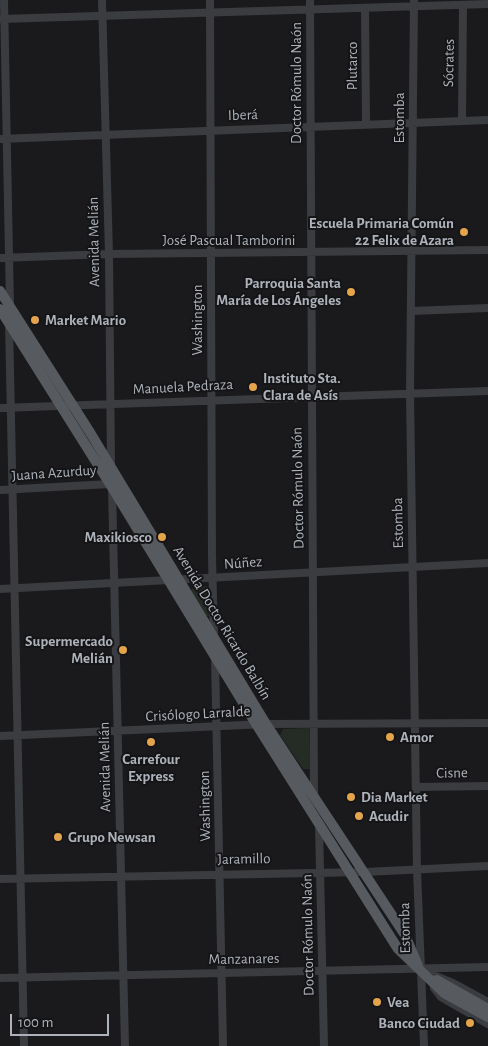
<!DOCTYPE html>
<meta charset="utf-8">
<style>
body{margin:0}
#map{position:relative;width:488px;height:1046px;overflow:hidden;background:#1a1a1c;font-family:"Alegreya Sans",sans-serif}
canvas{display:block}
.scale{position:absolute;left:10px;top:1014px;width:99px;height:22px;box-sizing:border-box;border:2px solid #adb2ba;border-top:0;padding-left:6px;font-size:15px;line-height:18px;white-space:nowrap;color:#adb2ba;-webkit-text-stroke:4px #151517;paint-order:stroke}
</style>
<div id="map">
<canvas width="488" height="1046"></canvas>
<div class="scale">100 m</div>
</div>
<script>
const context = document.querySelector('canvas').getContext('2d');
context.lineJoin = 'round';
function fill(path, color) {
  context.fillStyle = color;
  context.fill(path, 'evenodd');
}
function toPath(rows) {
  const path = new Path2D();
  for (const r of rows) {
    path.moveTo(r[0], r[1]);
    for (let i = 2; i < r.length; i += 2) path.lineTo(r[i], r[i + 1]);
  }
  return path;
}
function strokePath(path, color, width, dash) {
  context.strokeStyle = color;
  context.lineWidth = width;
  context.lineCap = dash ? 'butt' : 'round';
  context.setLineDash(dash || []);
  context.stroke(path);
}
function label(font, color, halo, rows, align = 'center') {
  context.font = font + ' "Alegreya Sans",sans-serif';
  context.lineWidth = 4;
  context.setLineDash([]);
  context.textBaseline = 'middle';
  context.strokeStyle = halo;
  context.fillStyle = color;
  for (const [text, x, y, turn = 0] of rows) {
    context.save();
    context.translate(x, y);
    context.rotate((+turn || 0) * Math.PI / 180);
    context.textAlign = isNaN(turn) ? turn : align;
    if (halo) context.strokeText(text, 0, 0);
    context.fillText(text, 0, 0);
    context.restore();
  }
}
fill(toPath([
 [196,585,209,587,211,614,209,616,206,616,190,591],
 [309,728,310,769,303,769,280,735,283,729]
]), '#242c25');
strokePath(toPath([
 [4,0,10,305],
 [102,0,109,254,111,467],
 [210,0,212,557,214,638],
 [310,0,314,796],
 [414,0,410,393,417,870,424,1046],
 [365,8,366,124],
 [0,19,488,4],
 [462,120,463,5],
 [0,139,488,120],
 [0,258,109,254,488,250],
 [412,311,488,308],
 [9,322,24,1046],
 [0,408,488,391],
 [112,488,125,1046],
 [0,490,110,484,110,481],
 [0,589,488,563],
 [215,658,223,1046],
 [0,736,266,724,488,723],
 [417,787,488,786],
 [319,825,324,1046],
 [0,879,365,872,488,866],
 [423,971,453,983,488,1002],
 [0,978,488,967],
 [434,988,441,997,488,1024]
]), '#3b3c40', 8);
strokePath(toPath([
 [0,291,91,434,266,724,405,935,418,966],
 [0,309,110,484,256,724,398,949,444,993,488,1017],
 [437,980,488,1009]
]), '#575a5f', 10);
for (const [x, y, r, color] of [
 [464,232,5,"#e3a44a"],
 [351,292,5,"#e3a44a"],
 [35,320,5,"#e3a44a"],
 [253,387,5,"#e3a44a"],
 [162,537,5,"#e3a44a"],
 [123,650,5,"#e3a44a"],
 [390,737,5,"#e3a44a"],
 [151,742,5,"#e3a44a"],
 [351,797,5,"#e3a44a"],
 [359,816,5,"#e3a44a"],
 [58,837,5,"#e3a44a"],
 [377,1002,5,"#e3a44a"],
 [470,1023,5,"#e3a44a"]
]) {
  const dot = new Path2D();
  dot.arc(x, y, r, 0, 2 * Math.PI);
  context.fillStyle = color;
  context.fill(dot);
  strokePath(dot, '#151517', 2);
}
label('15px', '#adb2ba', '#151517', [
 ["Sócrates",449,63,-89],
 ["Plutarco",352,66,-90],
 ["Doctor Rómulo Naón",296,83,-90],
 ["Iberá",243,115,-2],
 ["Estomba",399,118,-90],
 ["José Pascual Tamborini",229,240],
 ["Avenida Melián",94,242,-91],
 ["Washington",197,320,-90],
 ["Manuela Pedraza",183,387,-3],
 ["Juana Azurduy",54,473,-4],
 ["Doctor Rómulo Naón",298,488,-91],
 ["Estomba",398,523,-91],
 ["Núñez",243,563,-4],
 ["Avenida Doctor Ricardo Balbín",222,623,59],
 ["Crisólogo Larralde",198,714,-3],
 ["Avenida Melián",105,767,-91],
 ["Cisne",452,773,-1],
 ["Washington",205,806,-91],
 ["Jaramillo",244,859,-1],
 ["Estomba",405,928,-91],
 ["Doctor Rómulo Naón",308,935,-91],
 ["Manzanares",244,959,-1]
]);
label('bold 15px', '#adb2ba', '#151517', [
 ["Escuela Primaria Común",454,223,"right"],
 ["22 Felix de Azara",454,240,"right"],
 ["Parroquia Santa",341,283,"right"],
 ["María de Los Ángeles",341,300,"right"],
 ["Market Mario",45,320],
 ["Instituto Sta.",263,378],
 ["Clara de Asís",263,395],
 ["Maxikiosco",152,537,"right"],
 ["Supermercado",113,641,"right"],
 ["Melián",113,658,"right"],
 ["Amor",400,737],
 ["Carrefour",151,759,"center"],
 ["Express",151,776,"center"],
 ["Dia Market",361,797],
 ["Acudir",369,816],
 ["Grupo Newsan",68,837],
 ["Vea",387,1002],
 ["Banco Ciudad",460,1023,"right"]
], 'left');
</script>
